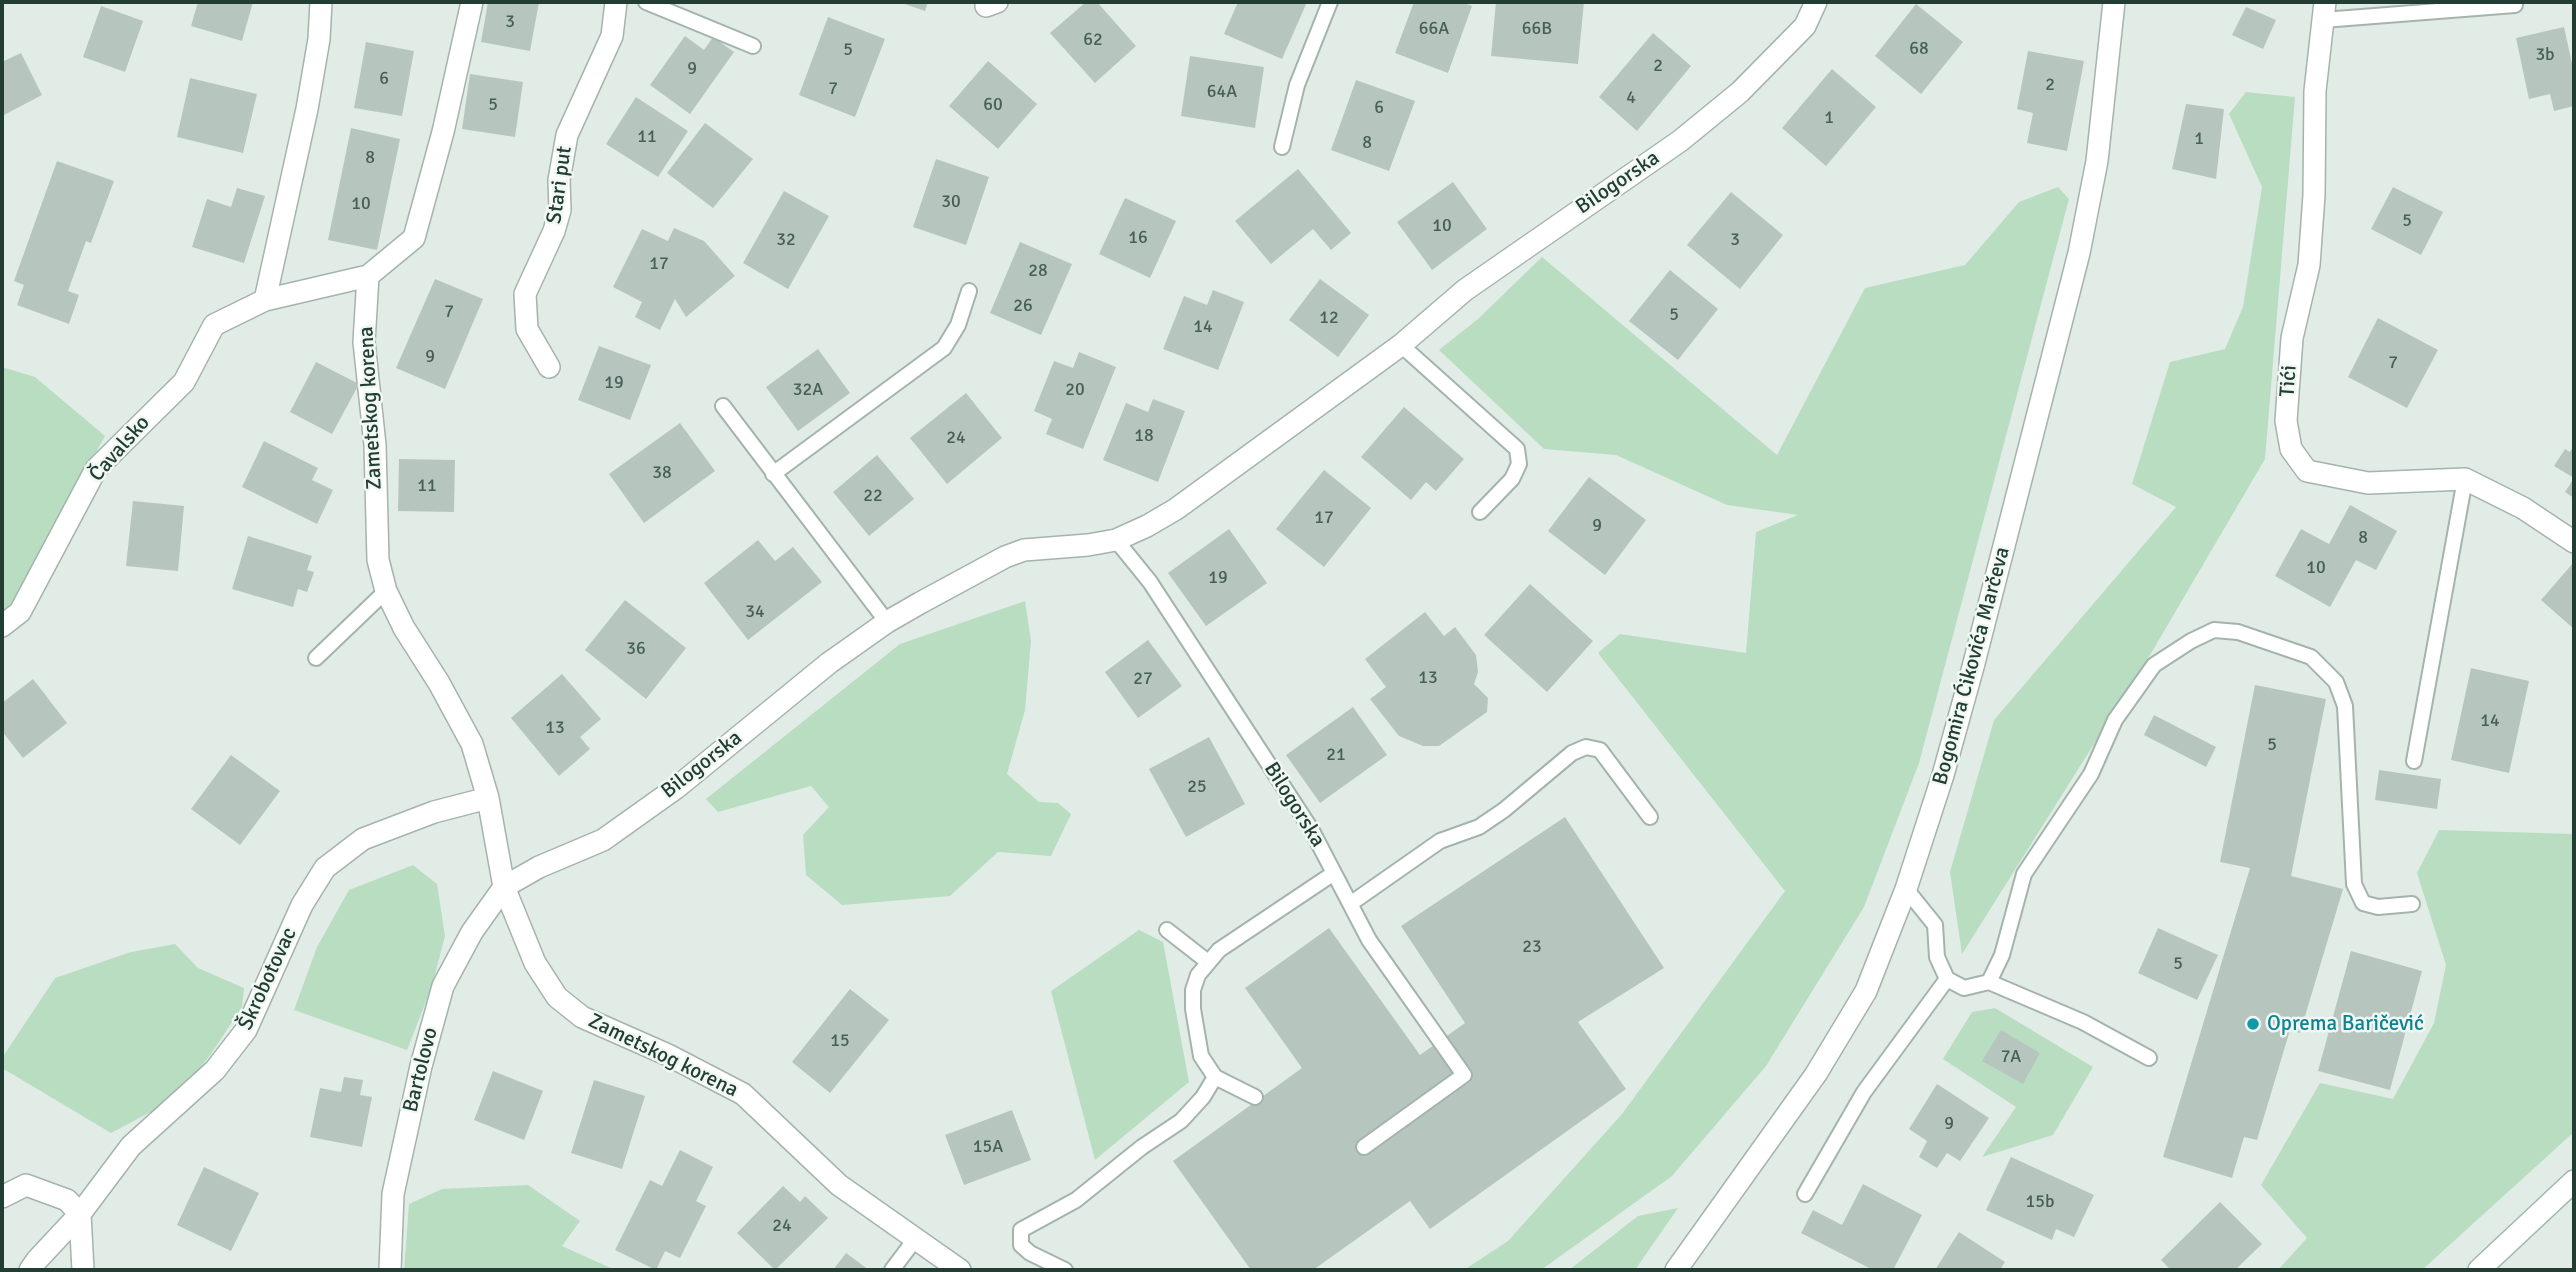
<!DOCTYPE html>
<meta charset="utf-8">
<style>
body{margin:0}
#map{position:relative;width:2576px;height:1272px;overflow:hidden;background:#e1ece6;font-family:Signika,sans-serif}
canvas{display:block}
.frame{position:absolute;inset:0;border:4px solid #213d34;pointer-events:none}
</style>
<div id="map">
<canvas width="2576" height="1272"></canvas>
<div class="frame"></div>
</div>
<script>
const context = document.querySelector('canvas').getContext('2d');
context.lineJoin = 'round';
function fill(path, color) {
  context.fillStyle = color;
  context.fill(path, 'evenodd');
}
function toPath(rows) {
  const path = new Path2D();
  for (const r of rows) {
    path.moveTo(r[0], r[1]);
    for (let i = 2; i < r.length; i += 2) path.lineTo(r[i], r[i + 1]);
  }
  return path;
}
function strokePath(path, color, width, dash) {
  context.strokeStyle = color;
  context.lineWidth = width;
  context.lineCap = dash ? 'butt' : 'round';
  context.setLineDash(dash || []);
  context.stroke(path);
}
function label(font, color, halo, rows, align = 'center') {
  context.font = font + ' Signika,sans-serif';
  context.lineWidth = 5;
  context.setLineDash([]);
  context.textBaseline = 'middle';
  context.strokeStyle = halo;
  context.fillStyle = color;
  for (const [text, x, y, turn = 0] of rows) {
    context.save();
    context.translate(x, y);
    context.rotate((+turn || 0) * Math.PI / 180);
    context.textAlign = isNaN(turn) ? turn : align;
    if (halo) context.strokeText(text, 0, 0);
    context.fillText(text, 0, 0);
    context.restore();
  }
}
fill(toPath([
 [2246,92,2295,97,2265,459,2153,650,1962,954,1950,872,1994,720,2176,507,2132,484,2170,362,2225,349,2243,307,2262,187,2229,114],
 [2058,187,2069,199,1919,763,1864,907,1766,1066,1672,1176,1541,1270,1464,1270,1508,1241,1622,1114,1785,891,1598,653,1620,634,1746,653,1756,532,1798,515,1727,505,1616,455,1544,449,1439,350,1478,319,1542,257,1777,455,1865,288,1965,265,2019,202],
 [2,367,35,377,105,436,9,609,2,614],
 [1025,601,1031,641,1025,710,1007,774,1039,802,1058,803,1071,814,1051,856,998,852,950,896,842,905,806,875,803,835,829,807,811,786,718,812,706,799,900,644],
 [2439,830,2574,834,2574,1132,2422,1270,2278,1270,2307,1238,2261,1185,2320,1083,2393,1099,2434,1023,2446,965,2417,873],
 [413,865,437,884,445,936,432,986,407,1050,294,1010,317,947,349,890],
 [1139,930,1163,942,1189,1082,1095,1160,1051,991],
 [175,944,198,968,244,988,242,1007,211,1054,175,1099,111,1133,2,1068,2,1058,55,978,131,952],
 [1995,1008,2093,1067,2053,1135,1982,1157,2016,1107,1943,1059,1972,1012],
 [528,1185,580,1221,562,1246,615,1270,404,1270,409,1204,442,1189],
 [1678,1208,1635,1270,1569,1270,1638,1216]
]), '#b9ddc1');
fill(toPath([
 [198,2,253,2,242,41,191,26],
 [488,2,539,2,530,51,481,42],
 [899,2,928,2,925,11],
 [1086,2,1097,2,1136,46,1095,83,1050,33],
 [1238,2,1307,2,1282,59,1224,34],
 [1414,2,1462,2,1472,6,1448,73,1395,53],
 [1496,2,1584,2,1578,64,1491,56],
 [1916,4,1963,42,1921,94,1875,56],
 [101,6,143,21,125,72,83,57],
 [2246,7,2276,20,2263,49,2232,35],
 [828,17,885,39,855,117,799,95],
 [2564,27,2574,73,2574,106,2554,111,2550,94,2529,99,2516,38],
 [1653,33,1691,66,1637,131,1599,97],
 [685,36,704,50,713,37,734,52,690,114,650,85],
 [366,42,414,51,402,116,354,108],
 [2028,51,2084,61,2067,151,2027,143,2033,113,2017,109],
 [21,53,42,95,2,116,2,62],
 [1190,56,1264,67,1255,128,1181,116],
 [988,61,1037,104,998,149,949,106],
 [1832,69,1876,107,1826,166,1782,128],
 [470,74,523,82,515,137,462,129],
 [190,78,257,94,243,153,177,137],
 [1356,80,1415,101,1389,171,1331,150],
 [636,97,688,131,658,177,606,144],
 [2186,104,2224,109,2216,179,2172,169],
 [705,123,753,159,713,208,667,173],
 [351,128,400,139,377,250,328,240],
 [936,159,989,177,966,245,913,227],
 [57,161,114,181,91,243,86,241,68,291,79,295,69,324,17,305,24,285,14,281],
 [1298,169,1351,233,1331,250,1313,229,1271,264,1235,221],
 [1453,182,1487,229,1432,270,1397,222],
 [2393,187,2443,212,2421,255,2371,229],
 [237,188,265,196,244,263,192,247,207,199,231,207],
 [784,191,829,216,788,289,743,263],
 [1731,192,1783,235,1740,289,1687,245],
 [1125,198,1176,221,1150,278,1099,254],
 [674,228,704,241,735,276,686,317,675,299,660,330,635,317,642,302,613,287,642,229,668,241],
 [1020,242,1072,264,1041,335,990,313],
 [1670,270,1718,309,1678,360,1629,321],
 [435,279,483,299,445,389,396,368],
 [1320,279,1369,315,1338,357,1289,320],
 [1213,290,1244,302,1218,370,1163,349,1184,296,1207,305],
 [2378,318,2438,350,2407,408,2348,377],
 [599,346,651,365,630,420,578,400],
 [818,349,850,393,798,431,766,387],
 [1079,352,1116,367,1083,449,1046,434,1052,419,1034,411,1054,361,1073,368],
 [316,362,359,384,332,434,290,412],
 [966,393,1002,438,947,484,910,438],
 [1153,399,1185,411,1158,482,1103,460,1126,403,1148,412],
 [1404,407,1464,459,1436,491,1426,482,1411,500,1361,457],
 [680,423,715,471,644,523,609,474],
 [264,441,318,468,312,480,333,490,317,524,242,487],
 [2574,445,2574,498,2565,492,2574,478,2554,466,2565,449,2570,452],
 [877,455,914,499,869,536,833,492],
 [399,459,455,460,454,512,398,511],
 [1324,470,1371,508,1324,567,1276,529],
 [1589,477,1646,520,1605,575,1548,531],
 [133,501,184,506,178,571,126,566],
 [2350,505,2397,531,2376,570,2356,560,2330,607,2275,576,2301,529,2329,544],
 [1229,529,1267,583,1206,626,1168,573],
 [248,536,312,556,307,570,314,572,307,592,298,589,293,607,232,589],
 [758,540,775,561,793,547,822,582,748,640,704,583],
 [2574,562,2574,629,2541,600],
 [1530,584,1593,641,1547,692,1484,635],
 [625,600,686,648,646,699,585,650],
 [1425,612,1444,636,1455,627,1476,655,1478,672,1474,684,1488,698,1487,712,1439,746,1423,746,1399,736,1370,699,1386,687,1365,659],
 [1148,640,1182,686,1138,718,1105,672],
 [2471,668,2529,681,2509,773,2451,760],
 [562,674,601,719,580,737,590,749,559,776,511,718],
 [33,679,67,723,23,758,2,731,2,703],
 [2255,685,2326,699,2291,876,2343,889,2300,1033,2290,1030,2257,1140,2244,1137,2232,1178,2163,1157,2250,868,2220,862],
 [1353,707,1387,755,1320,803,1286,755],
 [2154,715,2216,747,2206,767,2144,735],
 [1209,737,1245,804,1186,837,1149,769],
 [231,755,280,791,240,845,191,809],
 [2379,770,2441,779,2437,809,2375,800],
 [1565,817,1664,968,1578,1022,1626,1089,1430,1229,1410,1201,1313,1270,1251,1270,1173,1161,1302,1068,1245,988,1329,928,1420,1055,1465,1023,1401,926],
 [2158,928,2218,955,2197,1000,2138,973],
 [2351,951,2422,971,2390,1090,2318,1071],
 [850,989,889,1020,830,1093,792,1062],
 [2001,1030,2040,1053,2023,1084,1982,1061],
 [493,1071,543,1091,524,1140,474,1120],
 [344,1077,363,1080,360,1095,372,1097,362,1147,310,1137,320,1088,341,1092],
 [594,1080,645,1096,622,1169,571,1153],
 [1937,1084,1989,1118,1960,1161,1947,1153,1937,1168,1919,1157,1927,1141,1909,1129],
 [1012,1110,1031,1160,964,1185,945,1135],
 [680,1150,713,1167,696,1201,706,1206,680,1258,665,1251,656,1270,615,1250,650,1180,662,1186],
 [2011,1157,2094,1195,2074,1237,2056,1229,2052,1240,1986,1210],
 [204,1167,259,1193,231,1251,177,1225],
 [1863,1184,1922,1215,1893,1270,1873,1270,1801,1233,1813,1210,1842,1225],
 [783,1186,800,1202,805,1196,828,1218,775,1270,737,1233],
 [2220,1202,2262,1244,2235,1270,2171,1270,2161,1260],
 [1959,1232,2005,1262,2000,1270,1935,1270],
 [846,1253,869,1270,833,1270]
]), '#b6c6bf');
const service = toPath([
 [646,2,753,46],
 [2323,20,2515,5],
 [1282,147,1297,85,1330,2],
 [1401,345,1517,449,1519,464,1512,479,1480,512],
 [723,406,887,622],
 [773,474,944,348,958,325,969,291],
 [1116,540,1150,582,1311,829,1369,940,1464,1075,1364,1147],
 [316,658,386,591],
 [2414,761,2465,479],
 [1906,889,1935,925,1937,957,1947,979,1964,988,1989,982,2083,1022,2149,1058],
 [1350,904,1440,841,1479,827,1504,810,1572,753,1586,747,1600,750,1650,817],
 [1167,930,1208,962],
 [1989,982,2002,955,2024,874,2091,774,2115,720,2154,665,2191,641,2214,630,2238,632,2311,657,2336,682,2345,706,2354,884,2363,903,2378,907,2412,904],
 [1255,1097,1215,1077,1201,1056,1193,1009,1193,990,1198,975,1219,950,1334,873],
 [1805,1194,1864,1092,1947,979],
 [892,1270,916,1238],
 [1065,1270,1030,1253,1021,1245,1021,1230,1076,1200,1142,1147,1181,1121,1203,1097,1215,1077]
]);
const minor = toPath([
 [472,2,443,132,414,238,368,276,364,342,375,445,378,560,386,591,404,628,439,683,472,744,488,798,504,887,535,963,557,997,582,1017,668,1055,743,1094,839,1185,960,1270],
 [2325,2,2315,91,2314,195,2309,265,2292,338,2286,421,2291,449,2307,471,2368,483,2465,479,2523,508,2574,542],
 [986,6,997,2],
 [265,300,368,276],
 [549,367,527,329,525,294,554,231,560,210,559,180,567,135,612,36,616,2],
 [2,626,20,612,96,469,184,382,214,325,265,300,307,109,319,39,321,2],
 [2,1197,26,1185,67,1200,80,1214,83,1270],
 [30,1270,37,1260,80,1214,131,1146,215,1070,246,1030,302,905,325,868,363,839,434,812,488,798],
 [390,1270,393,1194,421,1066,443,986,472,932,504,887,539,867,603,840,676,788,829,663,887,622,920,603,1005,557,1024,550,1088,545,1116,540,1147,526,1176,509,1401,345,1465,290,1680,141,1740,92,1805,26,1816,2]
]);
const tertiary = toPath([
 [1676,1270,1816,1074,1866,991,1906,889,1943,775,1973,667,2079,253,2097,161,2114,2]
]);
const secondary = toPath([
 [2479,1270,2574,1181]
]);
strokePath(service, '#a4b4ad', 18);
strokePath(minor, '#a4b4ad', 24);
strokePath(tertiary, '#a4b4ad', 24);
strokePath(secondary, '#9fb8ae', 24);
strokePath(service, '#fff', 14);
strokePath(minor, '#fff', 21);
strokePath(tertiary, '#fff', 21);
strokePath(secondary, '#fff', 21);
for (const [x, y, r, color] of [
 [2253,1024,7,"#0f9aa8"]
]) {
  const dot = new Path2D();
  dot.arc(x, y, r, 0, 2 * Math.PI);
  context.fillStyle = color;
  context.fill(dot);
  strokePath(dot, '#f1f8f4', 2.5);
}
label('18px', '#465f57', null, [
 ["3",510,22],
 ["66A",1434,29],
 ["66B",1537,29],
 ["62",1093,40],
 ["68",1919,49],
 ["5",848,50],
 ["3b",2545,55],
 ["2",1658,66],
 ["9",692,69],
 ["6",384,79],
 ["2",2050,85],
 ["7",833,89],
 ["64A",1222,92],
 ["4",1631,98],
 ["5",493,105],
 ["60",993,105],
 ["6",1379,108],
 ["1",1829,118],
 ["11",647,137],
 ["1",2199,139],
 ["8",1367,143],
 ["8",370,158],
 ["30",951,202],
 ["10",361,204],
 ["5",2407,221],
 ["10",1442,226],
 ["16",1138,238],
 ["32",786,240],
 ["3",1735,240],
 ["17",659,264],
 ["28",1038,271],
 ["26",1023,306],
 ["7",449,312],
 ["5",1674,315],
 ["12",1329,318],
 ["14",1203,327],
 ["9",430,357],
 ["7",2393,363],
 ["19",614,383],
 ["32A",808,390],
 ["20",1075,390],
 ["18",1144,436],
 ["24",956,438],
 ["38",662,473],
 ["11",427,486],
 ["22",873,496],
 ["17",1324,518],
 ["9",1597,526],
 ["8",2363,538],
 ["10",2316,568],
 ["19",1218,578],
 ["34",755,612],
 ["36",636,649],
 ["13",1428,678],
 ["27",1143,679],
 ["14",2490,721],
 ["13",555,728],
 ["5",2272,745],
 ["21",1336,755],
 ["25",1197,787],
 ["23",1532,947],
 ["5",2178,964],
 ["15",840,1041],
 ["7A",2011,1057],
 ["9",1949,1124],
 ["15A",988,1147],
 ["15b",2040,1202],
 ["24",782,1226]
]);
label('21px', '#213d34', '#f1f8f4', [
 ["Bilogorska",1618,183,-34],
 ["Stari put",560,185,-82],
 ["Tići",2289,381,-86],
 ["Zametskog korena",371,408,-93],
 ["Čavalsko",120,449,-49],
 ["Bogomira Ćikovića Marčeva",1972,666,-75],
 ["Bilogorska",702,765,-38],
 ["Bilogorska",1294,805,58],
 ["Škrobotovac",268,979,-65],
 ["Zametskog korena",663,1056,26],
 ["Bartolovo",421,1070,-76]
]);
label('21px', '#0d838f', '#f1f8f4', [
 ["Oprema Baričević",2267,1024]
], 'left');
</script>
